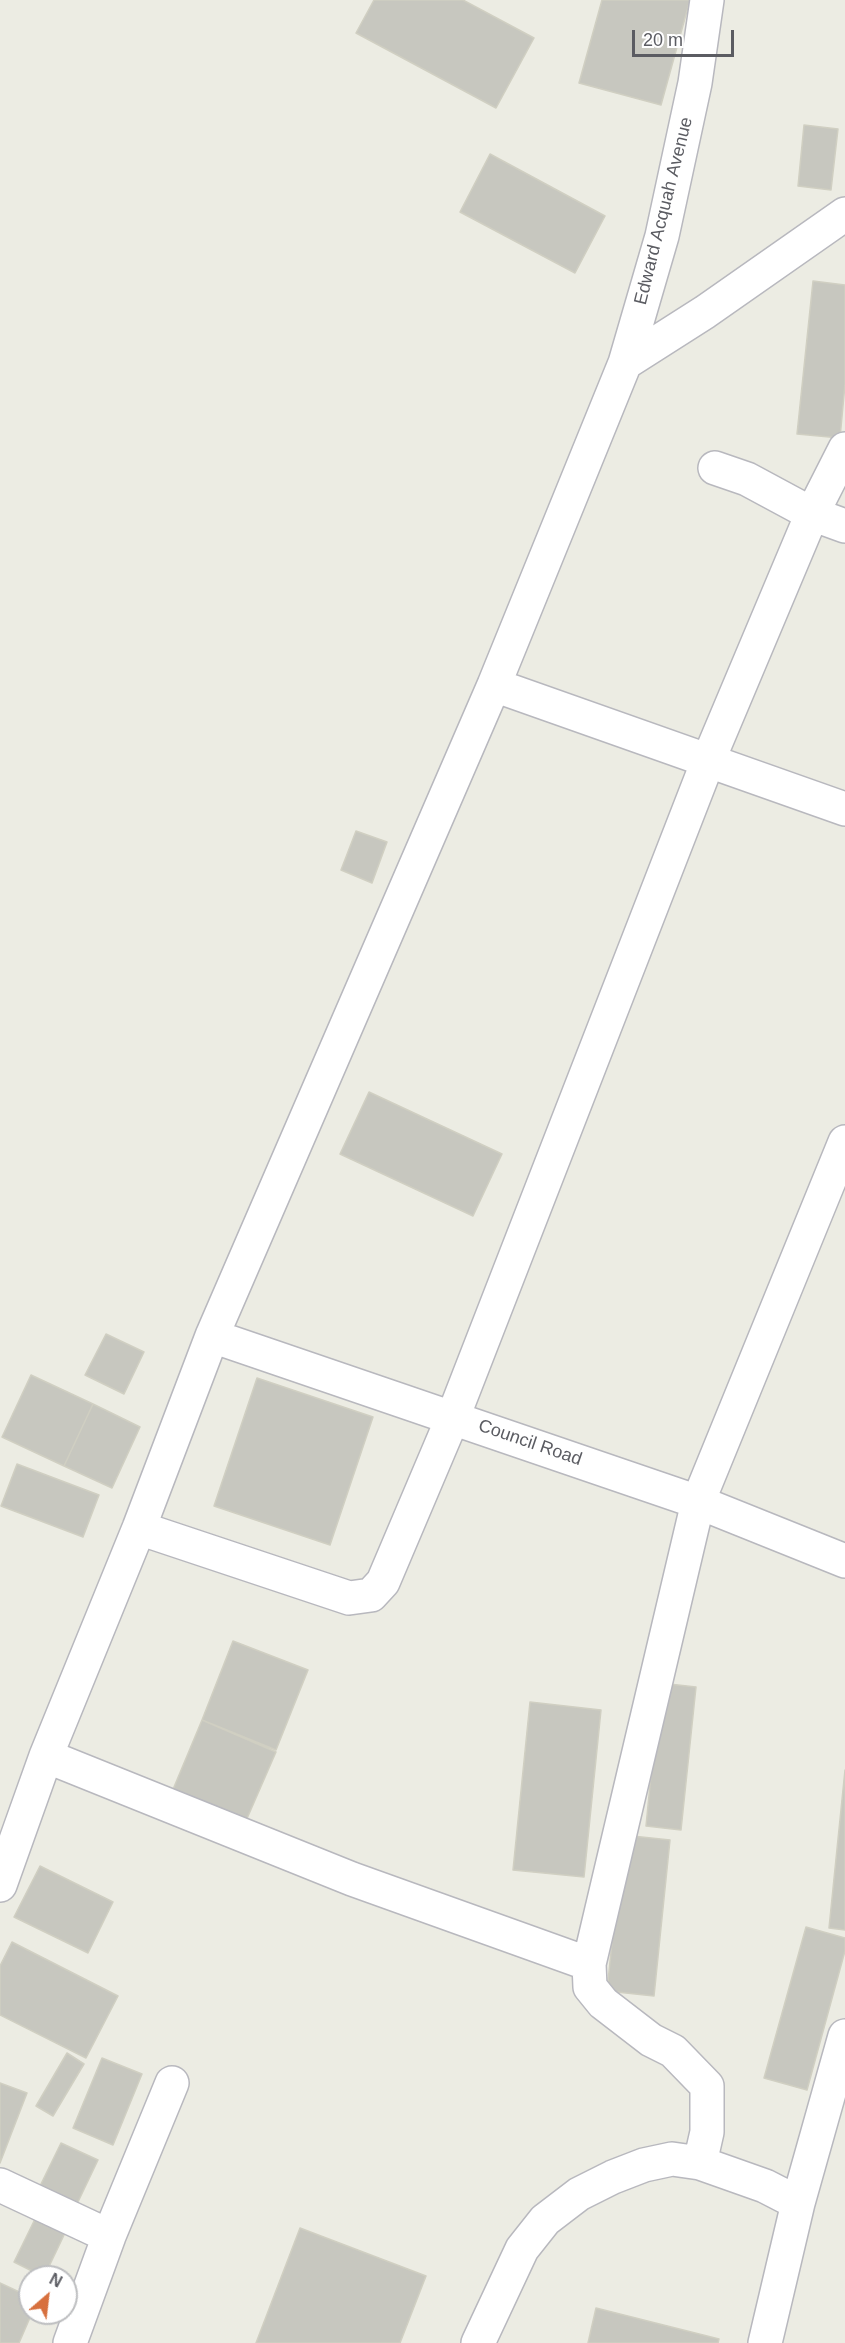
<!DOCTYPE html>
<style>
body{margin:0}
#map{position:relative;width:845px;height:2343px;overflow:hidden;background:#ecece3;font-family:Arial,sans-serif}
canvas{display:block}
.north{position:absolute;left:18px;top:2265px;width:60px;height:60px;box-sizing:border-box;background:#fff;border:2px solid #bdbec0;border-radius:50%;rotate:28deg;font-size:16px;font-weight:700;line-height:24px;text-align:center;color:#5b5c62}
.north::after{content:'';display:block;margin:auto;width:21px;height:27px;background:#d7703e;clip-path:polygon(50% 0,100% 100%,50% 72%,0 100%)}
.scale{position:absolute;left:632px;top:30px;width:102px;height:27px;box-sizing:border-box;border:3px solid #5b5c62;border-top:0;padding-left:8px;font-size:18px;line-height:21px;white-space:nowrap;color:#5b5c62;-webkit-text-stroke:4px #fff;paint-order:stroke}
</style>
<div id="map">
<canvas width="845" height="2343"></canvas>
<div class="north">N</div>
<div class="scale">20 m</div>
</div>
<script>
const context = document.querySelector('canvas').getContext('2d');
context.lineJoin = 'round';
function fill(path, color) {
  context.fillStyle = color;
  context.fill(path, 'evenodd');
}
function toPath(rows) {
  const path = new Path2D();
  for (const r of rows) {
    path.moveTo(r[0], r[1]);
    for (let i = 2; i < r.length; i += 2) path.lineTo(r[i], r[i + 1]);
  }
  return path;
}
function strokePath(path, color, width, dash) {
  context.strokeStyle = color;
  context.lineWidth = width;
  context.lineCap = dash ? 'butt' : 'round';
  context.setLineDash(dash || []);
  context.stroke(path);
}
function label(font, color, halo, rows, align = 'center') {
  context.font = font + ' Arial,sans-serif';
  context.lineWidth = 6;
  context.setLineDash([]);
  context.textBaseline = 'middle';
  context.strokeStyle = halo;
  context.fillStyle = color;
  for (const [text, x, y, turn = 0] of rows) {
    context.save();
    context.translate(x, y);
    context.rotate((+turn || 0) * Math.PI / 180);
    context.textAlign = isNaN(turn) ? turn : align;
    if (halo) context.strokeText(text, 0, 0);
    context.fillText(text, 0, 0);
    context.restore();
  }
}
const building = toPath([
 [374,0,463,0,534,38,496,108,356,33,374,0],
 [602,0,690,0,661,105,579,83,602,0],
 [804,125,838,129,831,190,798,186,804,125],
 [490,154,605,216,575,273,460,212,490,154],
 [813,281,845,285,845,384,840,438,797,434,813,281],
 [356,831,387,842,372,883,341,870,356,831],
 [369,1092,502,1154,473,1216,340,1154,369,1092],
 [106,1334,144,1352,124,1394,85,1375,106,1334],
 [31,1375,93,1404,64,1466,2,1437,31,1375],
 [257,1378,373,1417,330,1545,214,1506,257,1378],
 [93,1404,140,1427,112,1488,64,1466,93,1404],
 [17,1464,99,1495,83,1537,1,1506,17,1464],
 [233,1641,308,1670,276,1750,202,1720,233,1641],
 [660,1683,696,1687,681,1830,646,1826,660,1683],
 [530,1702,601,1710,584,1877,513,1870,530,1702],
 [202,1720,276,1752,242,1830,169,1799,202,1720],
 [845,1770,845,1930,829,1928,845,1770],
 [623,1835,670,1840,654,1996,607,1991,623,1835],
 [40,1866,113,1902,88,1953,14,1917,40,1866],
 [806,1927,845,1938,845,1951,807,2090,764,2078,806,1927],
 [12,1942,118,1996,86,2058,0,2015,0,1966,12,1942],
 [67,2053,84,2064,53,2116,36,2106,67,2053],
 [102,2058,142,2074,113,2145,73,2128,102,2058],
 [0,2083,27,2093,0,2163,0,2083],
 [61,2143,98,2160,77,2204,40,2186,61,2143],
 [35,2219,65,2233,44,2277,14,2262,35,2219],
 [300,2228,426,2276,400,2343,256,2343,300,2228],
 [0,2283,30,2297,30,2313,32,2313,19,2343,0,2343,0,2283],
 [596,2308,719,2339,718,2343,588,2343,596,2308]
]);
fill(building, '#c7c7bf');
strokePath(building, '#d0cfc2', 1.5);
const minor = toPath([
 [625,363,705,312,845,214],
 [715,468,747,479,812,514,845,526],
 [494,685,845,809],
 [212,1336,698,1502,845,1561],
 [139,1528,349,1598,371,1595,383,1582,453,1417,708,761,812,514,845,449],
 [46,1756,352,1879,589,1964],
 [0,1885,46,1756,139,1528,212,1336,494,685,625,363,662,236,695,83,707,0],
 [700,2163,707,2132,707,2086,673,2051,651,2040,603,2003,590,1987,589,1964,698,1502,845,1142],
 [0,2185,109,2236],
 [70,2343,109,2236,172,2083],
 [478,2343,522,2249,545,2220,579,2194,613,2177,644,2165,672,2159,700,2163,765,2186,798,2203],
 [765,2343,798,2203,845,2036]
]);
strokePath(minor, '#b8b8be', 36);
strokePath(minor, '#fff', 33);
label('18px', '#5b5c62', '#fff', [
 ["Edward Acquah Avenue",664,211,-76],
 ["Council Road",530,1443,19]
]);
</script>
